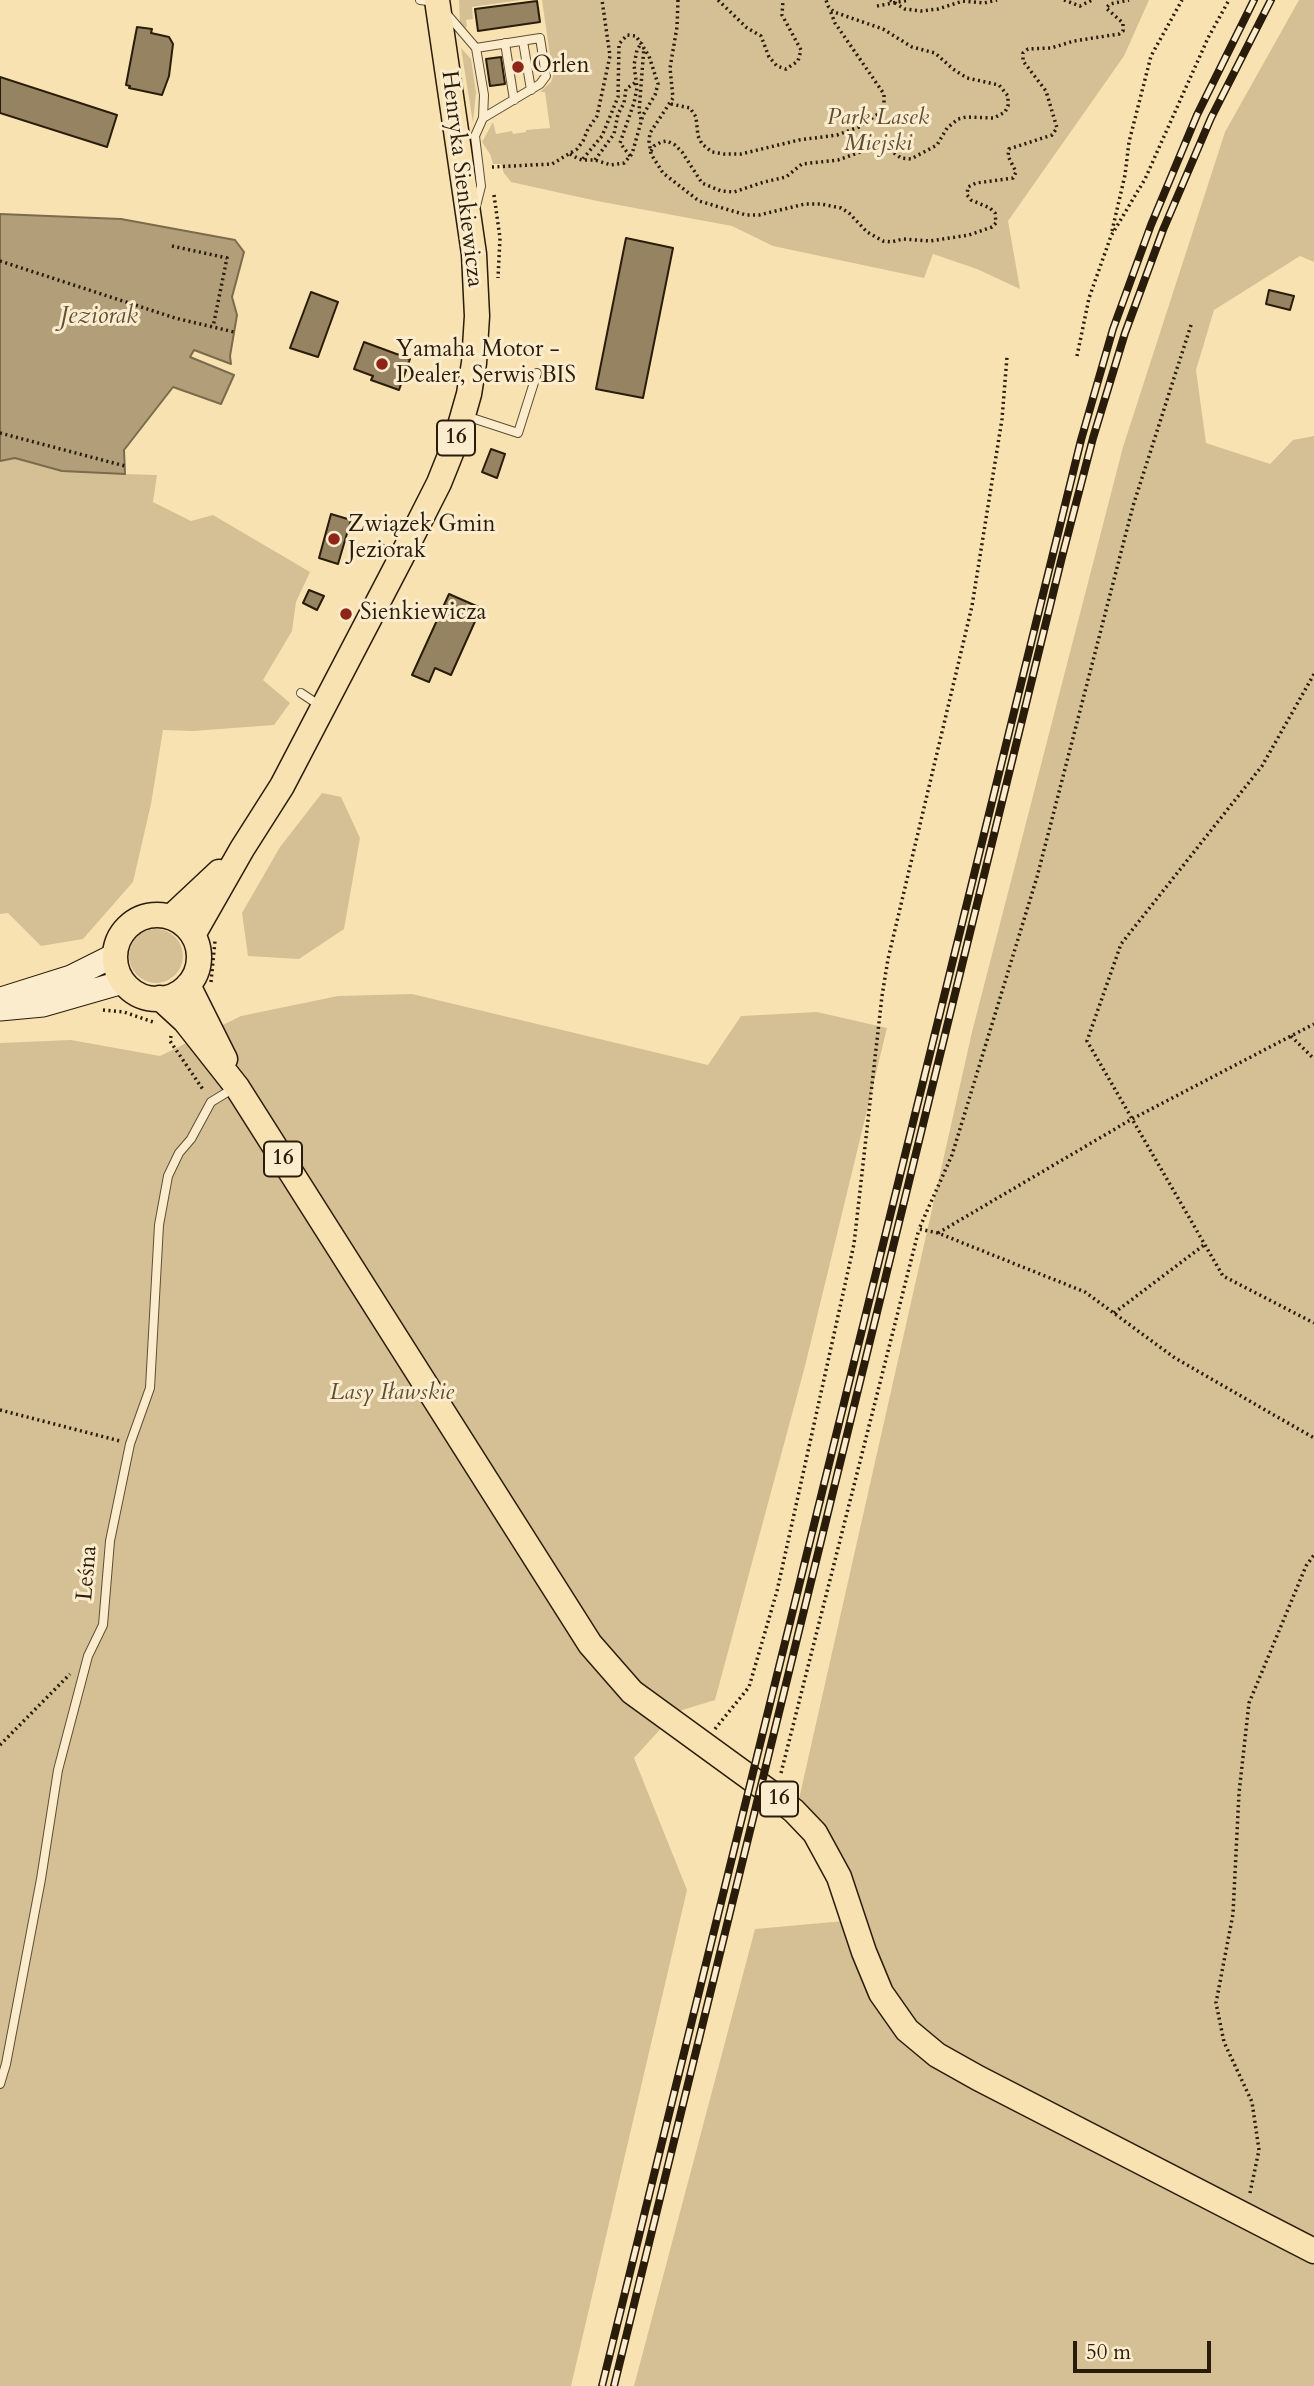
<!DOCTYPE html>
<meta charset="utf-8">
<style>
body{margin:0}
#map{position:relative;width:1314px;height:2386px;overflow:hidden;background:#f8e2b2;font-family:Cardo,serif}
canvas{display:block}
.scale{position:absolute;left:1073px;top:2341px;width:138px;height:32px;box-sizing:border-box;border:4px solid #291c0a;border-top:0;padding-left:9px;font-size:21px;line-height:24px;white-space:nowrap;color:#291c0a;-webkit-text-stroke:5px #faeccd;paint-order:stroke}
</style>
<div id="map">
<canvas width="1314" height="2386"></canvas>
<div class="scale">50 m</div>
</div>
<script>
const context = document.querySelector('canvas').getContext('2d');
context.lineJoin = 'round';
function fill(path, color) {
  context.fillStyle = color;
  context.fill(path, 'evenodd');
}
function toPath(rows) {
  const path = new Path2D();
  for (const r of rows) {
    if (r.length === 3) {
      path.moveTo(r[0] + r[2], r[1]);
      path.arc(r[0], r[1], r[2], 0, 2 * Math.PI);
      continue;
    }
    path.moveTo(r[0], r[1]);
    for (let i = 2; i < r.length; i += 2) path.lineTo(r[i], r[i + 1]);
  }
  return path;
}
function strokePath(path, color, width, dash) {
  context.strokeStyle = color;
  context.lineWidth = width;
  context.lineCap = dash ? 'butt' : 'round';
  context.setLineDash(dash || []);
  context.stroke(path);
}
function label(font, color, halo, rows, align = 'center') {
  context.font = font + ' Cardo,serif';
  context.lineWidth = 6;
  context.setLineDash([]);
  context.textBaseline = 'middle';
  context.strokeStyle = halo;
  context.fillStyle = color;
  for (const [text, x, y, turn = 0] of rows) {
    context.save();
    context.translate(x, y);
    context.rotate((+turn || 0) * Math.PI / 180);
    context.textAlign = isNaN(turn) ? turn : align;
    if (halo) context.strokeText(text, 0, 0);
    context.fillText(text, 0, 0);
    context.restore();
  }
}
fill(toPath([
 [459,0,521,0,472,7,473,19,466,20,467,26,465,28,460,25],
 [542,0,1149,0,1124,56,1008,221,1020,289,977,269,933,254,924,278,773,246,732,226,597,201,511,182,504,173,501,164,493,164,490,154,482,142,493,122,496,134,512,131,513,134,526,132,526,130,550,128,545,92,540,92,551,82,553,76],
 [1299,0,1314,0,1314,262,1300,256,1214,310,1196,370,1206,443,1270,464,1293,440,1314,436,1314,2386,634,2386,755,1929,866,1919,799,1799,972,1032,1123,447,1225,132],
 [461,48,471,59,476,92,473,123],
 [0,433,125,474,157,475,153,502,191,521,213,515,310,572,296,602,292,631,263,680,290,703,274,725,193,731,163,730,151,804,133,882,83,939,41,946,8,913,0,914],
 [322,793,341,797,360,838,344,929,299,959,248,956,242,913,280,847],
 [156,956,27],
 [412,994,708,1065,741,1016,817,1012,887,1028,805,1366,715,1700,676,1712,634,1758,687,1890,571,2386,0,2386,0,1043,71,1040,160,1056,241,1016,338,996]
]), '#d5c095');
const water = toPath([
 [0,214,121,219,235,240,244,252,232,297,237,315,230,356,231,364,194,350,190,357,234,375,221,404,173,387,124,450,125,474,62,471,15,458,0,461,0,214]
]);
fill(water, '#b29f79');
strokePath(water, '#7b6b4d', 2);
const building = toPath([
 [537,1,540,22,478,31,475,9,537,1],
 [137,27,152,29,151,33,169,37,173,44,169,76,162,95,129,88,130,86,126,85,137,27],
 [501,57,505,84,490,86,486,59,501,57],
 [0,77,117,115,107,147,0,113,0,77],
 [626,238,673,248,643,398,596,389,626,238],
 [1269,290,1294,296,1290,310,1266,304,1269,290],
 [311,292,338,302,318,357,290,348,311,292],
 [364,342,410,359,399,390,371,380,373,376,354,369,364,342],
 [491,449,505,454,497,478,482,472,491,449],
 [331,514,351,520,338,564,319,558,331,514],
 [309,590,324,596,317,610,303,603,309,590],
 [449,594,481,608,451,675,435,668,429,682,412,675,449,594]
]);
fill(building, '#958361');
strokePath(building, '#291c0a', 2);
const service = toPath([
 [420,0,435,2],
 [446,13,476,48,484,95,483,118,475,136,481,186,476,206],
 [523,41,531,90],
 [505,43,514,100],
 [476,48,540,38,546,76,540,84,483,118],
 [466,416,518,433,537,373],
 [364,554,372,548,380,548,400,555],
 [301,693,319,705],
 [0,2084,6,2064,41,1879,58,1770,88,1656,103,1625,110,1541,130,1444,150,1388,159,1225,168,1176,179,1153,191,1139,211,1102,234,1088]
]);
const secondary = toPath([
 [1,999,71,977,115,955],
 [0,1009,43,1005,123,982]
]);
const primary = toPath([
 [157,957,42],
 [171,917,219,872],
 [193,935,242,849,282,786,402,556,439,483,455,443,469,394,474,363,477,316,474,254,437,0],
 [188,985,225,1059],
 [160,998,185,1021,237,1087,590,1644,632,1692,775,1796,794,1811,815,1833,839,1877,864,1952,881,1993,907,2030,937,2055,978,2078,1314,2251]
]);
strokePath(service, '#5d4e34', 10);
strokePath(secondary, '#291c0a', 25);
strokePath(primary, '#291c0a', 27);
strokePath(toPath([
 [678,0,677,27,670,68,673,98,650,133,649,141,651,154,663,173,699,201,746,215,759,215,805,204,821,204,841,208,849,213,867,232,883,241,891,242,903,239,930,241,969,235,992,227,996,223,995,213,990,208,971,200,967,195,968,187,976,183,1013,178,1016,172,1008,156,1009,149,1052,135,1057,128,1046,91,1023,61,1023,53,1028,49,1051,48,1074,41,1119,34,1123,31,1123,23,1106,8,1110,4,1129,0],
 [718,0,747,28,761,36,769,57,777,66,786,69,798,61,801,50,782,15,783,0],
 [890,0,905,9,921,11,938,9,963,1,984,3,997,0],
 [1064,0,1080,6,1092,0],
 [671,104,690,108,696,117,698,136,702,144,712,152,724,154,741,154,799,140,837,135,859,127,881,112,884,106,884,94,835,23,830,10],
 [641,119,639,111,644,47],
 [651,151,654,146,661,142,667,141,675,145,682,152,702,183,721,191,734,192,764,182,786,177,802,164,838,160,877,146,887,148,901,158,911,159,937,145,947,128,958,119,966,117,994,118,1005,112,1008,106,1008,96,999,85,967,78,953,69,935,53,912,47,883,29,834,12,828,6,826,0],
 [570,154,579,159,582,160,595,160,611,165,624,163,632,154,643,115,655,95,658,84,649,56,636,36,627,35,619,44,618,97,602,136,582,160],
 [630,156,620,143,634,103,637,88,634,65,637,50,642,42],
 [595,160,614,134,618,114,624,103,626,89,636,82],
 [492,167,552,164,577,149,583,141,588,129,597,116,610,56,602,0],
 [494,195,500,238,498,278],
 [1112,231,1125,175,1129,142,1151,56,1182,0],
 [172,246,227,258,213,327],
 [0,261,175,318,234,332],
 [1191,325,1133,506,1037,877,952,1155,919,1229,938,1233,1085,1292,1175,1358,1314,1438],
 [1077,356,1089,298,1111,236,1145,179,1208,38,1229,0],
 [0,433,125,466],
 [1314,674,1262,766,1121,944,1087,1041,1223,1276,1314,1323],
 [211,982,215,941],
 [103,1010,124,1012,153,1022],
 [171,1036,170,1041,204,1091],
 [1291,1036,1314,1059],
 [938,1233,1132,1119,1314,1024],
 [1114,1313,1204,1245],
 [0,1410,120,1441],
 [715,1729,749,1687,777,1591,854,1244,882,996,888,959,972,606,1002,419,1007,357],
 [0,1745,70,1674],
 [781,1773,919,1229],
 [1250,2193,1259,2150,1252,2102,1224,2042,1216,2003,1233,1914,1239,1793,1249,1703,1306,1566,1314,1555]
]), '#291c0a', 3.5, [2, 3.5]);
strokePath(service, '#faeccd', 8);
strokePath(secondary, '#faeccd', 23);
strokePath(primary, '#f8e2b2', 24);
const rail = toPath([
 [602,2386,1081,440,1113,329,1151,225,1197,115,1254,0],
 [614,2386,1062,557,1093,438,1125,333,1163,230,1211,118,1271,0]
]);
strokePath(rail, '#291c0a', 8);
strokePath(rail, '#faeccd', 5, [16]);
strokePath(toPath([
 [877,6,909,0]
]), '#291c0a', 3.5, [2, 3.5]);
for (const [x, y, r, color] of [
 [518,67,7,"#8f2418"],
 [382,364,7,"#8f2418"],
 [334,539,7,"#8f2418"],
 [346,614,7,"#8f2418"]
]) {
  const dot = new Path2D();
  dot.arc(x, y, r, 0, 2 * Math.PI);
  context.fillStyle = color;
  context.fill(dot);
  strokePath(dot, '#faeccd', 2.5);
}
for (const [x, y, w] of [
 [456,438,38],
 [283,1159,38],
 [779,1799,38]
]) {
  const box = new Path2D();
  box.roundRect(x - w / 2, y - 17.5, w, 35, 5);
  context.fillStyle = '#faeccd';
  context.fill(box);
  strokePath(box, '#291c0a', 2);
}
label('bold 21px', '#291c0a', null, [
 ["16",456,438],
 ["16",283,1159],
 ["16",779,1799]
]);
label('23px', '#291c0a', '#faeccd', [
 ["Orlen",532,67],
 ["Yamaha Motor -",396,351],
 ["Dealer, Serwis BIS",396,377],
 ["Związek Gmin",348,526],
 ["Jeziorak",348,552],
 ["Sienkiewicza",360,614]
], 'left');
label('italic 23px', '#5d4d34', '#faeccd', [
 ["Park Lasek",878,119],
 ["Miejski",878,145],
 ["Lasy Iławskie",392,1394]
]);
label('23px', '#291c0a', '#faeccd', [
 ["Henryka Sienkiewicza",461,179,83],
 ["Leśna",88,1573,-85]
]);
label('italic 24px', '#605036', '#faeccd', [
 ["Jeziorak",99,317]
]);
</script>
